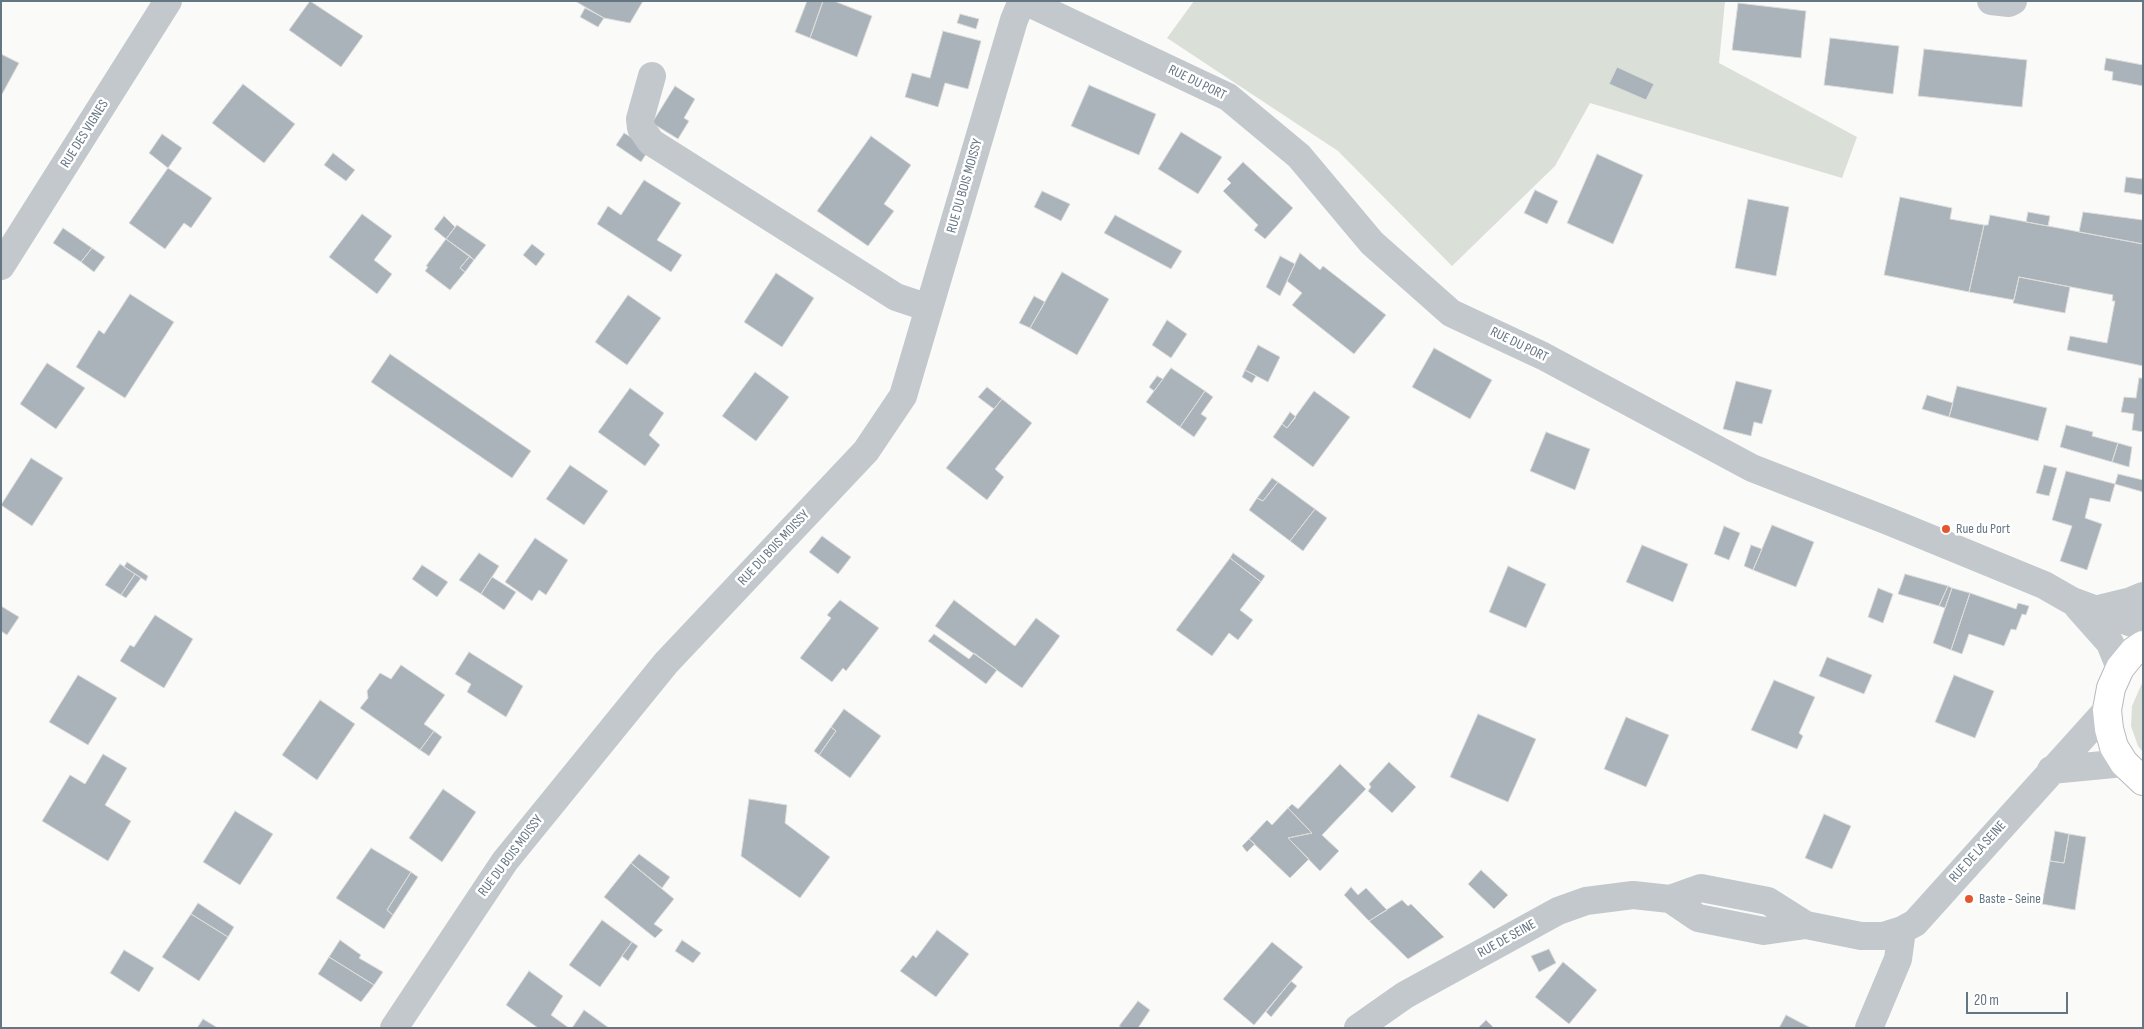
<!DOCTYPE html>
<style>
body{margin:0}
#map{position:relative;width:2144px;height:1029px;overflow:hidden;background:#fafaf8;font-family:"Sofia Sans Condensed",sans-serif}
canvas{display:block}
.frame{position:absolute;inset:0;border:2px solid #657683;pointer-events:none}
.scale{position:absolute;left:1966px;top:992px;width:102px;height:22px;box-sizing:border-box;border:2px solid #657683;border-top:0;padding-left:6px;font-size:15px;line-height:18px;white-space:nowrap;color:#657683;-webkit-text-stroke:4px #fff;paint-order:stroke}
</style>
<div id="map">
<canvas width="2144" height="1029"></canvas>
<div class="frame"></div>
<div class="scale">20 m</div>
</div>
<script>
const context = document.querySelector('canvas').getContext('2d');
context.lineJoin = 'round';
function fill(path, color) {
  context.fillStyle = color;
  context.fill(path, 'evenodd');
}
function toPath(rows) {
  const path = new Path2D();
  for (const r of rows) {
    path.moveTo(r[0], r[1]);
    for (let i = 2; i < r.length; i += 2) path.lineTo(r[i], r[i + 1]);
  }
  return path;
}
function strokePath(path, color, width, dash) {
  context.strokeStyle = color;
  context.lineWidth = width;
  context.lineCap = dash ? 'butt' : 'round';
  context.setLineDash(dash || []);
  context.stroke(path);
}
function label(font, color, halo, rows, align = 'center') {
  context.font = font + ' "Sofia Sans Condensed",sans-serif';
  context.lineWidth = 5;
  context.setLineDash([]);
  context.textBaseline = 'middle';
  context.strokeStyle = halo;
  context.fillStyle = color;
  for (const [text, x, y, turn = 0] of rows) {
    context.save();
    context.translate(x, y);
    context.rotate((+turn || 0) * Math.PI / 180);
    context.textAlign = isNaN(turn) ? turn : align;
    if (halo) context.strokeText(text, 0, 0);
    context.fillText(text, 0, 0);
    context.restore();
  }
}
fill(toPath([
 [1194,1,1725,1,1719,63,1857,137,1842,178,1590,103,1555,166,1452,266,1338,151,1167,38],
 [2143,681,2143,752,2138,746,2131,726,2132,706]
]), '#dadfd7');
const building = toPath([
 [310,1,363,36,341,67,289,30,310,1],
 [575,1,643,1,630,23,604,18,575,1],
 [807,1,823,1,810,38,795,32,807,1],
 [823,1,834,1,872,16,857,57,810,38,823,1],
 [1738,3,1806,11,1801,58,1732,50,1738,3],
 [585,8,604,18,598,27,580,17,585,8],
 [960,14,979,19,976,29,957,23,960,14],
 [943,31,981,41,968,89,945,83,938,107,905,97,912,73,930,78,943,31],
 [1830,38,1899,46,1893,94,1824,85,1830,38],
 [1924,49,2027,60,2022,107,1918,96,1924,49],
 [1,54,19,63,1,96,1,54],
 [2106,58,2143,65,2143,86,2112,80,2113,72,2104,70,2106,58],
 [1617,67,1654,84,1646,100,1609,84,1617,67],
 [243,84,295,124,264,163,212,123,243,84],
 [1089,85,1156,114,1139,155,1071,126,1089,85],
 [675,86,695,99,684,118,689,121,678,139,652,123,675,86],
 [1181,132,1222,157,1198,194,1158,169,1181,132],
 [624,133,650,148,641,162,616,145,624,133],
 [162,134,182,148,168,168,149,153,162,134],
 [871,136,911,165,884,204,894,211,868,246,817,211,871,136],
 [333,153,355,170,346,181,324,165,333,153],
 [1597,154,1643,175,1613,244,1567,223,1597,154],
 [1243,162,1293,208,1265,239,1254,230,1258,225,1223,191,1231,183,1227,179,1243,162],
 [168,168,212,198,191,228,184,223,165,249,129,223,168,168],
 [2126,177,2143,179,2143,195,2124,192,2126,177],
 [644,180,681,203,657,240,682,255,671,272,597,224,608,206,621,215,644,180],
 [1535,190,1558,201,1547,224,1524,213,1535,190],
 [1042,191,1070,204,1061,221,1034,207,1042,191],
 [1900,197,1952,208,1950,219,1984,225,1969,292,1884,275,1900,197],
 [1748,199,1789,207,1776,276,1735,268,1748,199],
 [2028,212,2050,216,2048,226,2026,222,2028,212],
 [2083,212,2143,220,2143,244,2079,232,2083,212],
 [362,214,392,236,374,260,392,274,377,294,329,257,362,214],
 [1115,215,1182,251,1171,269,1104,233,1115,215],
 [1990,215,2143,244,2143,366,2067,350,2070,336,2107,343,2115,301,2112,301,2113,295,2019,277,2014,300,1969,292,1984,225,1988,225,1990,215],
 [444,216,455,227,446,239,434,229,444,216],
 [457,225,486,245,474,260,446,239,457,225],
 [63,228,92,248,81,262,53,243,63,228],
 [446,239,470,256,460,268,465,272,450,290,425,271,428,267,426,266,446,239],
 [532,244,545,254,536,266,523,255,532,244],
 [92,248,105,257,94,272,81,262,92,248],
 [1300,253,1320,270,1323,266,1386,315,1354,354,1292,305,1302,293,1287,281,1300,253],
 [470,256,474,260,465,272,460,268,470,256],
 [1280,256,1295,264,1280,296,1266,287,1280,256],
 [1062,272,1109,299,1077,355,1030,328,1062,272],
 [776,273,814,298,782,347,744,322,776,273],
 [2019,277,2070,287,2065,313,2013,303,2019,277],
 [130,294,174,322,125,398,76,367,99,330,104,334,130,294],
 [628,295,661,318,627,365,595,342,628,295],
 [1034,296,1045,302,1030,328,1019,323,1034,296],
 [1167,320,1187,334,1171,358,1152,345,1167,320],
 [1258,345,1280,357,1268,382,1245,370,1258,345],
 [1434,348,1492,380,1470,419,1412,387,1434,348],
 [390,354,531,451,512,478,371,382,390,354],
 [47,363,85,388,56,429,20,404,47,363],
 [1171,368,1205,391,1180,427,1146,402,1171,368],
 [1245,370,1256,376,1252,383,1242,377,1245,370],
 [755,372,789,397,756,441,722,416,755,372],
 [1157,376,1163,379,1154,391,1149,387,1157,376],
 [2139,378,2143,378,2143,432,2132,430,2134,414,2121,412,2124,397,2136,398,2139,378],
 [1736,381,1772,390,1762,424,1754,422,1751,436,1723,429,1736,381],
 [1957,386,2047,408,2038,441,1949,417,1957,386],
 [987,387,1002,399,994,409,978,397,987,387],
 [630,388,664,413,649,435,660,445,645,466,598,432,630,388],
 [1205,391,1213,397,1201,414,1207,418,1194,437,1180,427,1205,391],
 [1314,391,1350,417,1313,467,1273,437,1282,424,1287,428,1314,391],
 [1927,395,1953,403,1949,417,1922,409,1927,395],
 [1002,399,1032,423,995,469,1004,477,987,500,946,468,1002,399],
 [1290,412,1296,417,1287,428,1282,424,1290,412],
 [2066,425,2093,432,2092,436,2118,443,2112,462,2060,447,2066,425],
 [1546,432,1590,449,1575,490,1530,471,1546,432],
 [2118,443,2132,447,2129,467,2112,462,2118,443],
 [31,458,63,478,32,526,1,505,31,458],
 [570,465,608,491,584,525,546,499,570,465],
 [2044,465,2057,468,2049,496,2036,493,2044,465],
 [2066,471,2115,484,2110,502,2090,498,2085,518,2102,524,2087,570,2060,561,2072,526,2052,520,2066,471],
 [2118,474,2143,480,2143,492,2115,484,2118,474],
 [1272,478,1278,482,1263,501,1257,498,1272,478],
 [1278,482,1315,509,1290,541,1249,510,1257,498,1263,501,1278,482],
 [1315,509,1327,518,1303,551,1290,541,1315,509],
 [1772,525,1814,542,1796,587,1753,570,1772,525],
 [1724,526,1740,533,1729,560,1714,554,1724,526],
 [822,536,851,557,838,574,809,552,822,536],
 [535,538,568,560,546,595,539,590,532,601,505,582,535,538],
 [1642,545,1688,564,1673,602,1626,582,1642,545],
 [1751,545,1762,549,1753,570,1744,566,1751,545],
 [479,553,499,566,481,594,459,580,479,553],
 [1233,553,1265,576,1261,582,1230,558,1233,553],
 [1230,558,1261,582,1240,610,1253,620,1238,640,1229,633,1212,656,1176,630,1230,558],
 [127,562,148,576,146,581,124,567,127,562],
 [120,564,135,574,121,595,105,585,120,564],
 [422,565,448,582,437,597,412,579,422,565],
 [1508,566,1546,584,1526,628,1489,612,1508,566],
 [135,574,141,578,126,598,121,595,135,574],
 [1905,574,1948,586,1939,606,1898,594,1905,574],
 [492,577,516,592,504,610,481,594,492,577],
 [1948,586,1952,588,1945,608,1939,606,1948,586],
 [1878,588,1893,594,1883,623,1868,617,1878,588],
 [1952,588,1970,593,1951,650,1933,643,1952,588],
 [1970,593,2016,609,2018,603,2029,606,2026,615,2022,614,2016,630,2011,629,2004,646,1969,634,1962,654,1951,650,1970,593],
 [840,600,879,628,846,671,843,668,832,682,800,658,831,618,827,615,840,600],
 [954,600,1015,646,1036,618,1060,636,1022,688,935,626,954,600],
 [1,606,19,617,7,635,1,631,1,606],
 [155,615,193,639,164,688,120,661,130,645,134,647,155,615],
 [934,634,969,659,974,653,997,670,986,684,928,641,934,634],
 [469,652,523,686,506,717,467,692,471,684,455,674,469,652],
 [1827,657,1872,675,1864,694,1819,676,1827,657],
 [401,665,445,695,424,724,434,731,420,750,360,708,368,698,367,691,380,673,391,679,401,665],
 [78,675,117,698,88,745,49,722,78,675],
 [1954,675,1994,691,1975,738,1935,722,1954,675],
 [1774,680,1815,697,1799,733,1803,736,1797,749,1751,730,1774,680],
 [320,700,355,724,317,780,282,755,320,700],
 [844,709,881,736,850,778,819,755,836,731,831,727,844,709],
 [1478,714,1536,739,1508,802,1450,777,1478,714],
 [1626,717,1669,735,1646,787,1604,769,1626,717],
 [831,727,836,731,819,755,814,751,831,727],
 [434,731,442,737,429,756,420,750,434,731],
 [103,754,127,768,105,805,131,821,108,861,42,821,70,775,85,784,103,754],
 [1389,762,1416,787,1392,813,1368,791,1371,787,1369,784,1389,762],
 [1340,764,1366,789,1322,835,1339,851,1320,871,1288,838,1312,833,1288,808,1292,804,1298,809,1340,764],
 [443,789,476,812,442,862,409,838,443,789],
 [749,799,787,805,785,823,830,857,800,898,741,856,749,799],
 [1288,808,1312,833,1288,838,1309,859,1290,878,1249,839,1267,820,1272,825,1288,808],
 [235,811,273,834,240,885,203,862,235,811],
 [1824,814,1851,826,1832,869,1805,858,1824,814],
 [2055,831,2069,834,2064,863,2050,861,2055,831],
 [2069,834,2086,837,2075,910,2042,904,2050,861,2064,863,2069,834],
 [1249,839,1255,844,1247,852,1242,846,1249,839],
 [371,848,411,872,387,910,393,915,384,929,336,898,371,848],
 [639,854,670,877,662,888,631,863,639,854],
 [631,863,674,899,654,924,663,930,655,938,604,897,631,863],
 [1481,870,1508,895,1494,909,1468,884,1481,870],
 [411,872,418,877,393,915,387,910,411,872],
 [1351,887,1358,895,1366,888,1387,910,1369,921,1344,895,1351,887],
 [1402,900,1408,906,1411,904,1444,937,1408,959,1369,921,1402,900],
 [198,903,234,927,228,937,191,914,198,903],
 [191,914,228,937,199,981,162,957,191,914],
 [602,920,632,942,600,987,569,965,602,920],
 [937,930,969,954,936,997,900,971,913,955,916,958,937,930],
 [340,940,361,955,359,958,383,972,374,985,329,957,340,940],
 [682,940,701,953,693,963,675,951,682,940],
 [632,942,638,946,628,961,622,956,632,942],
 [1272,942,1303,967,1254,1025,1223,999,1272,942],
 [1549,949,1556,963,1539,972,1531,956,1549,949],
 [124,950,154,968,139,992,110,973,124,950],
 [329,957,374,985,361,1002,318,974,329,957],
 [1563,962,1597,990,1569,1024,1535,997,1563,962],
 [529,971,563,996,551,1015,569,1028,538,1028,506,1005,529,971],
 [1291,981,1297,986,1271,1017,1266,1012,1291,981],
 [1138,1001,1150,1010,1138,1028,1122,1028,1119,1026,1138,1001],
 [584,1010,609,1028,572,1028,584,1010],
 [1786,1015,1811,1028,1779,1028,1786,1015],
 [203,1019,218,1028,197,1028,203,1019],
 [1486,1020,1494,1028,1478,1028,1486,1020]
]);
fill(building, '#aab3b9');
strokePath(building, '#dcdcda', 1);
const major = toPath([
 [2143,645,2134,651,2120,668,2111,688,2107,710,2109,729,2114,747,2124,763,2143,781]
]);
strokePath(major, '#b5babe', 30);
strokePath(toPath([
 [1025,1,1228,97,1299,156,1372,243,1451,313,1543,356,1752,468,1888,521,2044,585,2072,601,2143,627],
 [1991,1,2009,3,2013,1],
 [652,76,640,119,641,128,651,142,896,297,929,308],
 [1,266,168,1],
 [2078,607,2110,643,2120,668],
 [2094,610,2131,601,2143,596],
 [2051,770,2124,763],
 [1670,899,1698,918,1764,931,1806,925,1861,936,1883,936,1902,930,1915,923,2107,710],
 [394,1028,505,861,666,663,866,451,903,396,1014,20,1022,1],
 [1358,1028,1405,995,1558,911,1586,901,1633,895,1670,899,1701,888,1768,901,1806,925],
 [1869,1028,1898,959,1902,930]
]), '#c3c8cc', 28);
strokePath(major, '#fff', 28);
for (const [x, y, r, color] of [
 [1946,529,5,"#e4572e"],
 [1969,899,5,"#e4572e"]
]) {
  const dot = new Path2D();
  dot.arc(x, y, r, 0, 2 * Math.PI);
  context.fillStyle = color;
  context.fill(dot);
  strokePath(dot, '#fff', 2);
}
label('14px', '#657683', '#fff', [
 ["RUE DU PORT",1197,83,26],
 ["RUE DES VIGNES",85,134,-58],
 ["RUE DU BOIS MOISSY",965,186,-74],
 ["RUE DU PORT",1519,345,26],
 ["RUE DU BOIS MOISSY",774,548,-47],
 ["RUE DE LA SEINE",1978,852,-48],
 ["RUE DU BOIS MOISSY",511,856,-53],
 ["RUE DE SEINE",1507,939,-29]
]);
label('14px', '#657683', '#fff', [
 ["Rue du Port",1956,529],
 ["Baste - Seine",1979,899]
], 'left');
</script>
